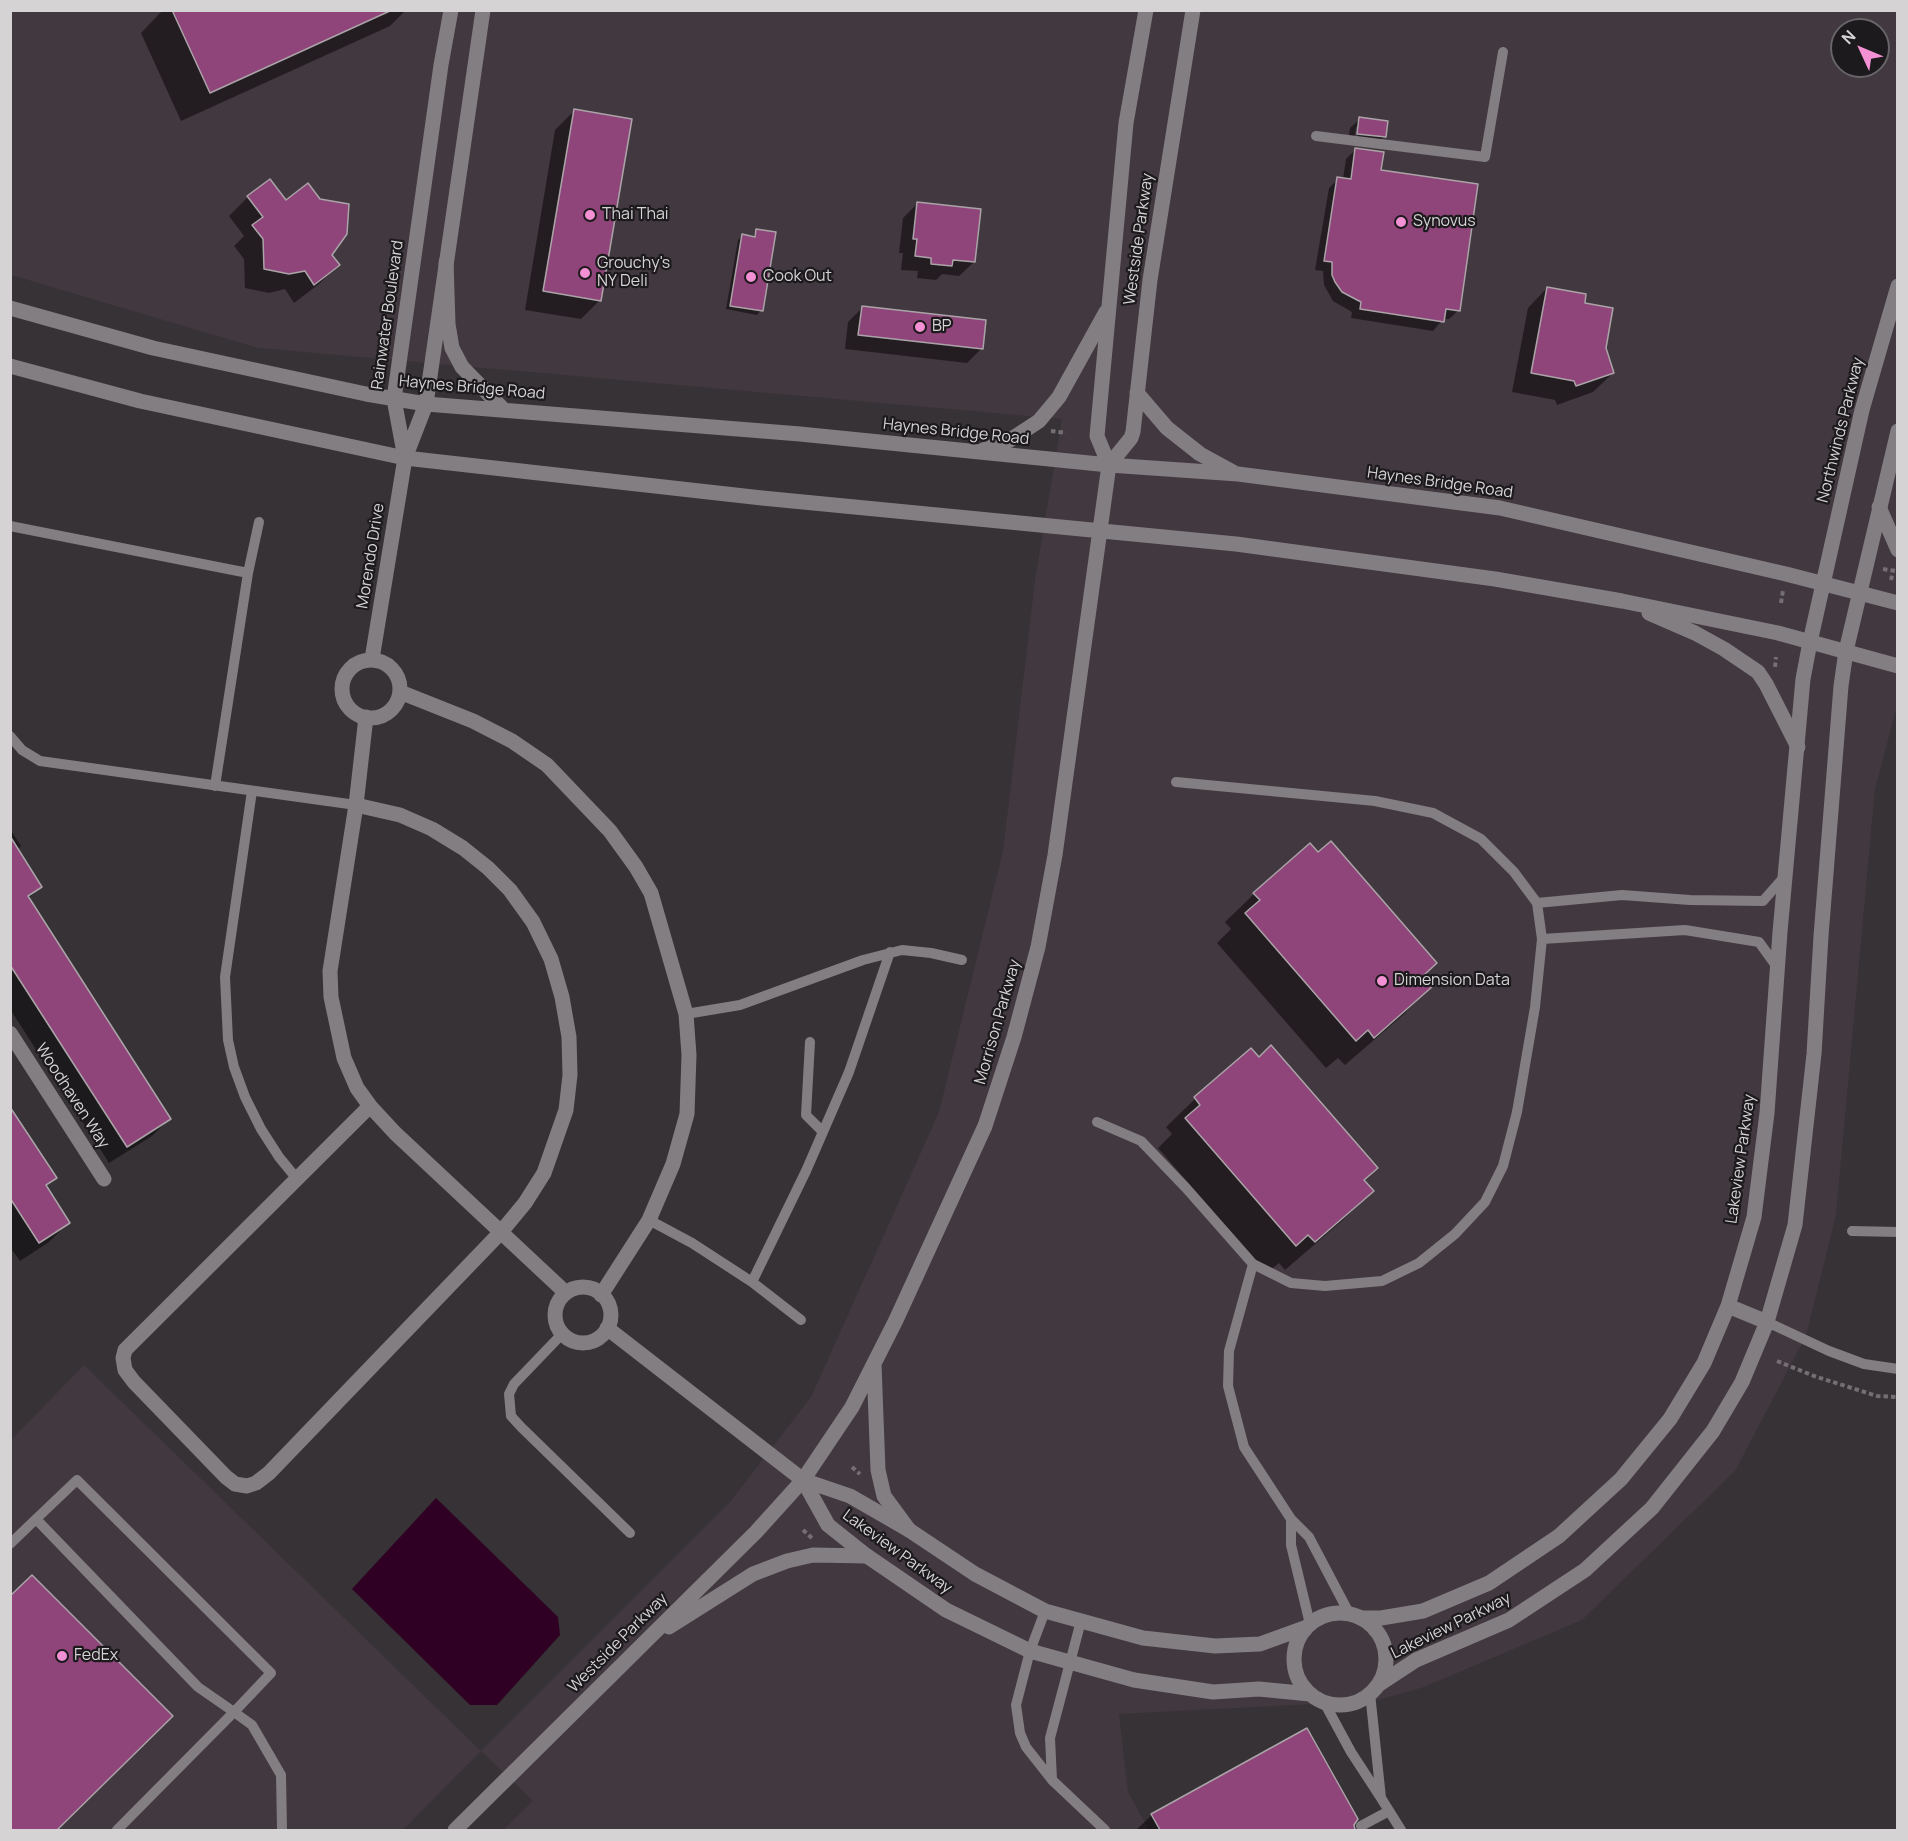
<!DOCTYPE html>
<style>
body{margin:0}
#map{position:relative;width:1908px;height:1841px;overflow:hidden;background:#363235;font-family:Manrope,sans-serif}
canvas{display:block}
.frame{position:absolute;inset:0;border:12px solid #d6d3d5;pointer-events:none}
.north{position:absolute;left:1830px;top:18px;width:60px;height:60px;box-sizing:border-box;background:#1c1a1c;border:2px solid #666466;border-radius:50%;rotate:314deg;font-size:16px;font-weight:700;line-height:24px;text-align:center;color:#d6d3d5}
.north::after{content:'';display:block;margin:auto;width:21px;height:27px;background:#f491d4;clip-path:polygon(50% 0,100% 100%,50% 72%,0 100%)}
</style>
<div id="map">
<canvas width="1908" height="1841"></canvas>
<div class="frame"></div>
<div class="north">N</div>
</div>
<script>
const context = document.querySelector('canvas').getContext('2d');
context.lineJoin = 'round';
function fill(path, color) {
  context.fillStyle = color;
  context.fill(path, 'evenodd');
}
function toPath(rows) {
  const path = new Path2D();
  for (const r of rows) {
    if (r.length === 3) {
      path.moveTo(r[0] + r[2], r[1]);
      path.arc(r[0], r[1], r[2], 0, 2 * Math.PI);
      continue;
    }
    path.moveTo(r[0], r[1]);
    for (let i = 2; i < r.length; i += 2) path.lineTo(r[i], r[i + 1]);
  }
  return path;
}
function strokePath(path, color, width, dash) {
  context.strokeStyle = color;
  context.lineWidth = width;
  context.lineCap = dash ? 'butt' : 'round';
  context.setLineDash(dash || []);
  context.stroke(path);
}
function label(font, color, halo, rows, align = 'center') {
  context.font = font + ' Manrope,sans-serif';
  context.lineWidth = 4.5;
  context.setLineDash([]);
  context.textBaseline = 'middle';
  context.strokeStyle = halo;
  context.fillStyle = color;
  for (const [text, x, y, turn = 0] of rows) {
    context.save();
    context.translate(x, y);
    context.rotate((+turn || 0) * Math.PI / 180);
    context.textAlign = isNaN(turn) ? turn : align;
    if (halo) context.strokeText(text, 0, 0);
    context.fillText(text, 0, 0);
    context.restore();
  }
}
fill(toPath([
 [11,11,1897,11,1897,706,1875,789,1836,1215,1806,1336,1735,1471,1582,1620,1424,1687,1375,1701,1119,1714,1128,1792,1149,1830,503,1830,533,1801,481,1751,403,1830,11,1830,11,1440,84,1365,481,1751,730,1502,811,1397,939,1112,1003,851,1035,580,1062,419,258,348,11,275],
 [1842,30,1878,30,1878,66,1842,66]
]), '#42383f');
fill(toPath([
 [436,1498,558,1617,560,1635,497,1705,470,1705,352,1589]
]), '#2f0024');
fill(toPath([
 [163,10,406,10,390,26,181,121,141,33],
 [574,111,600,300,581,319,525,310,555,130],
 [1360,119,1385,136,1375,146,1348,142,1350,128],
 [1356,127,1359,127,1357,141,1354,141],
 [1355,150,1380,171,1459,310,1449,319,1443,319,1433,331,1351,318,1352,312,1333,301,1324,285,1323,271,1315,270,1329,188,1338,179,1343,179,1346,159],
 [248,197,330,255,338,265,319,284,294,303,285,289,269,293,245,288,244,259,234,246,244,236,229,216],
 [918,203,974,262,959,276,942,274,936,280,917,278,918,271,901,270,903,253,899,253,903,218],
 [757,231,761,310,757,315,726,309,738,240,742,236,752,238],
 [1547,288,1583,304,1604,348,1613,373,1593,392,1557,405,1555,400,1512,392,1528,308],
 [862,308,981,349,967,363,845,349,848,322],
 [10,829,21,846,17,850,40,887,28,899,169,1119,152,1136,109,1163,10,1009],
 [1254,894,1423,976,1431,986,1403,1015,1345,1065,1338,1058,1326,1068,1217,943,1231,929,1225,922],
 [1251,1050,1372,1191,1343,1220,1285,1270,1279,1263,1267,1273,1158,1148,1172,1134,1166,1127,1195,1099],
 [10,1110,55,1178,46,1187,68,1223,49,1242,20,1261,10,1247],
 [10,1598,171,1716,55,1830,10,1830],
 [1306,1730,1353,1830,1136,1830,1152,1815]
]), '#0007');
const building = toPath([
 [172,10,392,10,210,93,172,10],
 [574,109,632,119,601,301,543,291,574,109],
 [1359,117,1388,121,1386,137,1357,134,1359,117],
 [1355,148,1384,152,1381,170,1478,184,1460,311,1446,309,1444,322,1360,309,1361,302,1342,292,1335,282,1332,275,1332,262,1324,261,1337,177,1351,179,1355,148],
 [270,179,286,200,308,183,320,199,349,204,347,234,332,255,340,265,314,285,305,271,289,274,264,269,263,239,252,225,263,217,247,196,270,179],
 [917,202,981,209,975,262,953,260,952,266,931,264,931,258,915,256,917,239,913,239,917,202],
 [756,229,776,232,763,311,730,306,742,234,755,237,756,229],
 [1547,287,1586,294,1585,303,1613,308,1606,348,1614,373,1576,386,1574,381,1531,373,1547,287],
 [862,306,986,320,983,349,858,335,862,306],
 [10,836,42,887,28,896,171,1119,127,1147,10,965,10,836],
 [1331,841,1437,963,1424,975,1433,986,1374,1038,1368,1030,1356,1041,1245,913,1260,900,1253,893,1310,843,1318,852,1331,841],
 [1271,1045,1378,1168,1364,1180,1374,1191,1315,1242,1308,1235,1296,1246,1185,1118,1200,1105,1194,1097,1251,1048,1259,1057,1271,1045],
 [10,1107,57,1178,46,1185,70,1223,39,1243,10,1198,10,1107],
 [32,1575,173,1716,57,1830,10,1830,10,1596,32,1575],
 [1307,1728,1358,1819,1354,1825,1355,1830,1160,1830,1151,1814,1307,1728]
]);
fill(building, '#8f4579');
strokePath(building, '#aaa4a8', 1.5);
strokePath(toPath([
 [1051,431,1066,433],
 [1883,569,1896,571],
 [1891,580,1893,571],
 [1781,603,1783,590],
 [1775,667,1776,657],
 [1777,1361,1814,1376,1877,1396,1898,1397],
 [852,1467,860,1474],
 [803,1530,813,1539]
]), '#736f72', 4, [4.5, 3]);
strokePath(toPath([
 [1316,136,1485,157,1503,52],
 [10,526,248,573],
 [10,736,22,750,40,761,356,805],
 [1176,782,1375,801,1433,813,1481,839,1514,872,1537,903,1542,939,1535,1007,1517,1112,1503,1166,1485,1202,1455,1234,1419,1263,1382,1281,1325,1286,1291,1283,1253,1264],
 [215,786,248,573,259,522],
 [252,791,225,977,228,1040,234,1067,245,1097,261,1129,279,1157,297,1179],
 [1537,903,1622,895,1690,900,1763,901,1785,876],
 [1542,939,1685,930,1759,942,1777,967],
 [686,1014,740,1005,863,960,902,950,931,953,962,960],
 [810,1042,806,1115,823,1132],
 [1097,1122,1141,1141,1186,1188,1253,1264,1229,1351,1228,1386,1244,1447,1291,1519,1309,1537,1349,1613],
 [649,1220,692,1243,752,1282,801,1320],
 [1852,1231,1898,1232],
 [752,1282,806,1171,849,1072,890,952],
 [1767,1322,1829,1351,1864,1364,1898,1369],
 [562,1334,514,1384,509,1394,511,1416,521,1427,630,1533],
 [1291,1519,1291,1545,1310,1624],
 [10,1544,36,1519],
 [1045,1611,1030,1651,1016,1705,1020,1733,1026,1747,1052,1780,1050,1738,1081,1621],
 [1324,1702,1351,1752,1381,1798,1370,1693],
 [1052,1780,1105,1830],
 [1381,1798,1401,1830],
 [1361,1826,1389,1811],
 [117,1830,234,1712,271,1673,77,1480,36,1519,198,1687,234,1712,252,1725,281,1775,282,1830]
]), '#837e81', 10);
strokePath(toPath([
 [405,458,394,399,441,65,451,10],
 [372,659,405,458,426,404,483,10],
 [371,689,29],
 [400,692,473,721,512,741,547,765,610,831,636,867,651,893,686,1014,689,1055,687,1114,673,1164,649,1220,601,1295],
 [366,717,356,805,330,971,331,997,344,1058,357,1088,370,1106,395,1133,566,1293],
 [356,805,400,815,432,829,463,848,488,868,510,890,533,922,551,959,562,997,569,1037,570,1075,566,1110,544,1173,525,1203,501,1232,269,1473,256,1483,247,1486,235,1484,226,1477,134,1382,125,1370,123,1358,125,1350,370,1106],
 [10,1033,104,1179],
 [583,1315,28],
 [1728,1306,1767,1322],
 [607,1328,803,1480,850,1496,909,1530,975,1574,1045,1611,1143,1638,1215,1646,1260,1644,1307,1627],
 [803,1480,828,1525,867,1556,946,1610,1030,1651,1134,1680,1213,1692,1259,1689,1310,1694],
 [1340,1659,46],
 [1363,1618,1381,1618,1423,1611,1489,1583,1559,1536,1621,1479,1670,1419,1704,1363,1728,1306,1754,1217,1767,1113,1780,932,1803,679,1810,642],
 [1378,1685,1416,1660,1509,1620,1585,1570,1652,1508,1713,1431,1742,1382,1767,1322,1795,1225,1814,1054,1821,936,1841,686,1846,651]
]), '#837e81', 15);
strokePath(toPath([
 [1810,642,1862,410,1898,286],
 [1846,651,1898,431]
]), '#837e81', 15);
strokePath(toPath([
 [446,262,448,324,452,348,462,367,504,410],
 [10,308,153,348,366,394,426,404,800,434,1109,465,1238,474,1500,508,1786,574,1898,603],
 [10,366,140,401,405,458,762,498,1236,544,1495,579,1622,601,1778,633,1898,666],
 [1137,393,1167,428,1200,454,1233,472],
 [983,450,1010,440,1039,421,1059,397,1106,312],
 [1109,465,1131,438,1133,432,1150,280,1193,10],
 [1879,507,1898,550],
 [1649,613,1695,633,1724,649,1758,672,1766,684,1798,747],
 [874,1364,878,1470,884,1496,909,1530],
 [669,1627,753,1574,787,1561,813,1555,867,1556],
 [455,1830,756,1532,803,1480,852,1407,896,1320,985,1126,1014,1037,1038,947,1055,855,1109,465,1097,436,1126,123,1146,10]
]), '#837e81', 15);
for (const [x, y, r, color] of [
 [590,215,6,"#f491d4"],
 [1401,222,6,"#f491d4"],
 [585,273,6,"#f491d4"],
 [751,277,6,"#f491d4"],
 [920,327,6,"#f491d4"],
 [1382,981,6,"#f491d4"],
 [62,1656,6,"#f491d4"]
]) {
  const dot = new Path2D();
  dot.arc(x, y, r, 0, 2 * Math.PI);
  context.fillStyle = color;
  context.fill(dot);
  strokePath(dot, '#1c1a1c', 2);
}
label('16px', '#d6d3d5', '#1c1a1c', [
 ["Thai Thai",602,215],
 ["Synovus",1413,222],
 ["Grouchy's",597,264],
 ["NY Deli",597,282],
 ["Cook Out",763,277],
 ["BP",932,327],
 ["Dimension Data",1394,981],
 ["FedEx",74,1656]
], 'left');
label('16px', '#d6d3d5', '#1c1a1c', [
 ["Westside Parkway",1139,239,-82],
 ["Rainwater Boulevard",388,315,-82],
 ["Haynes Bridge Road",472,388,5],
 ["Northwinds Parkway",1841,430,-76],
 ["Haynes Bridge Road",956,432,6],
 ["Haynes Bridge Road",1440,483,8],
 ["Morendo Drive",371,556,-81],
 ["Morrison Parkway",998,1022,-74],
 ["Woodhaven Way",72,1096,57],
 ["Lakeview Parkway",1741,1159,-82],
 ["Lakeview Parkway",897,1552,36],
 ["Lakeview Parkway",1451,1626,-26],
 ["Westside Parkway",618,1643,-45]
]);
</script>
